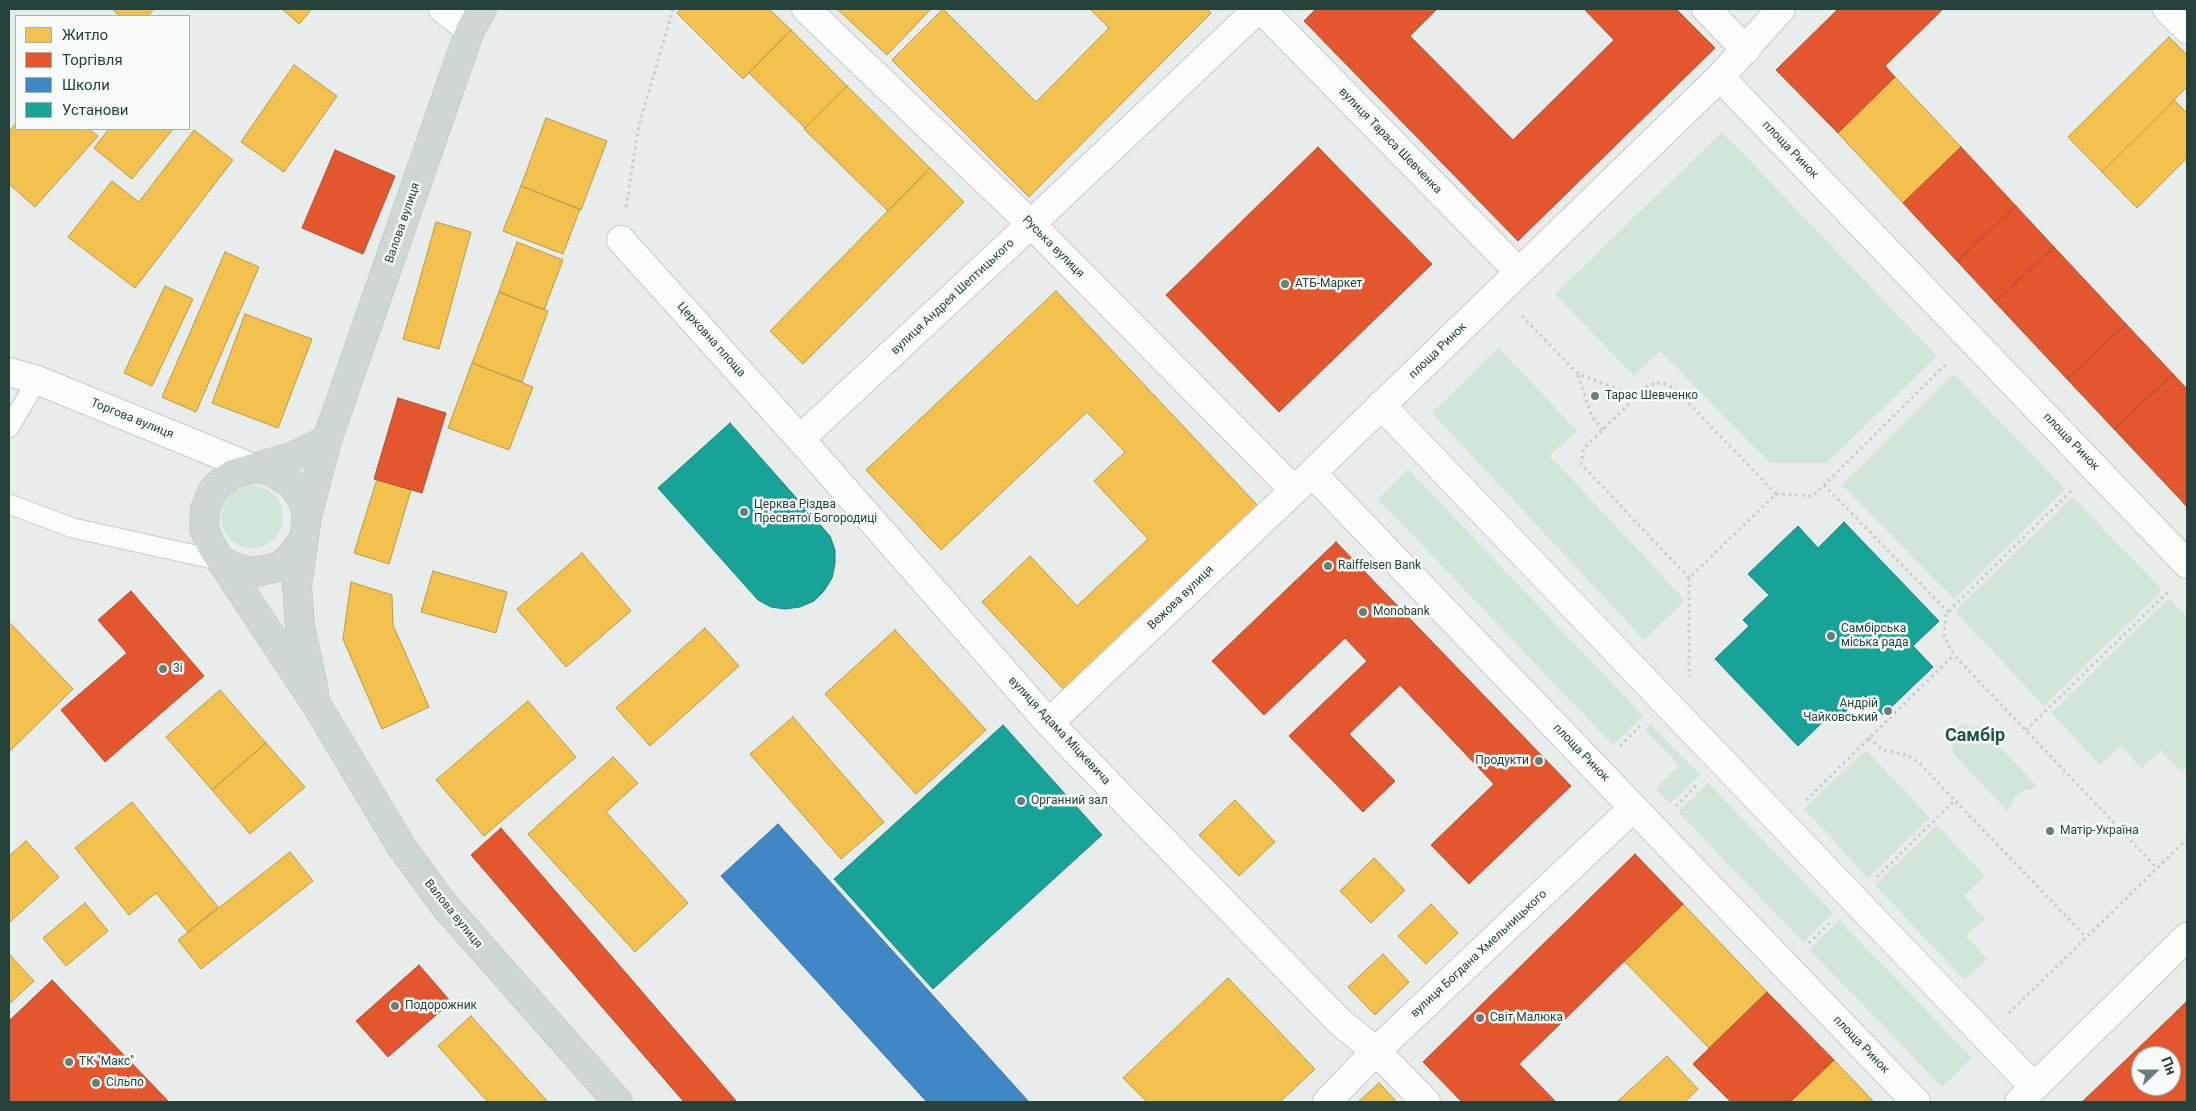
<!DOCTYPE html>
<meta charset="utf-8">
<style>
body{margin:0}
#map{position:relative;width:2196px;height:1111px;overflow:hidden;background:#e8edeb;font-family:Roboto,sans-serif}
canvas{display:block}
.frame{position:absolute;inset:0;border:10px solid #24423a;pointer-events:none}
.legend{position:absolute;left:15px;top:15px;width:175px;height:115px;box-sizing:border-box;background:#f7fbf9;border:1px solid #a3b1ad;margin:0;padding:6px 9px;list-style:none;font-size:15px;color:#24423a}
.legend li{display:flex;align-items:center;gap:10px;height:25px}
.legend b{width:25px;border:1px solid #a3b1ad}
.north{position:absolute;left:2131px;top:1046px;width:50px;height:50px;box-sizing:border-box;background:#f7fbf9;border:1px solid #a3b1ad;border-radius:50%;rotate:68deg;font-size:14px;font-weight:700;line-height:20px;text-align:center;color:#24423a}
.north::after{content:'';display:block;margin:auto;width:18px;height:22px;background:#697e78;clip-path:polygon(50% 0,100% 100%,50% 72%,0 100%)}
</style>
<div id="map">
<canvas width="2196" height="1111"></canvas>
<div class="frame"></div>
<ul class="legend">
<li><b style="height:14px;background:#f2c14e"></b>Житло</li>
<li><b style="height:14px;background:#e4572e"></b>Торгівля</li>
<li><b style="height:14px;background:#3f88c5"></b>Школи</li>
<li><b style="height:14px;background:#17a398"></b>Установи</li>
</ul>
<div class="north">Пн</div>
</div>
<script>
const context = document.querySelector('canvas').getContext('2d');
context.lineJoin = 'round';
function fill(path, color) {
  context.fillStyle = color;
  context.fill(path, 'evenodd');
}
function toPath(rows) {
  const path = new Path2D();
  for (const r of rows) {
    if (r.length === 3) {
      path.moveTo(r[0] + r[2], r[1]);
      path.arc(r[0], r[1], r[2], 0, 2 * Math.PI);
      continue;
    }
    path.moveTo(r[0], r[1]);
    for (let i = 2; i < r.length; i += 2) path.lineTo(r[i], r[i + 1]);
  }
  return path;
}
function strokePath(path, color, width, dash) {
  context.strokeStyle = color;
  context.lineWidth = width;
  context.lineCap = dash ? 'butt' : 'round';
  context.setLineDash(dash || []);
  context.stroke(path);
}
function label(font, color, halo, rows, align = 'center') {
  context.font = font + ' Roboto,sans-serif';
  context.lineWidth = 5;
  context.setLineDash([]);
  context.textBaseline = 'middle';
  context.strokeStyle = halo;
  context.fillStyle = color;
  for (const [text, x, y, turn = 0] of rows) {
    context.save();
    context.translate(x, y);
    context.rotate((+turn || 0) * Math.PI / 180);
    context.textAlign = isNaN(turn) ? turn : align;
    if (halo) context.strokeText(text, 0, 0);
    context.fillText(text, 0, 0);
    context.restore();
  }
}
fill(toPath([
 [1722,132,1937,356,1827,463,1770,463,1660,351,1634,376,1555,294],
 [1499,348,1577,431,1550,456,1685,600,1644,640,1432,413],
 [1954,374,2065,489,1954,599,1842,485],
 [1408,469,1643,716,1613,745,1378,499],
 [252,517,31],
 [2073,497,2162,590,2044,706,1955,611],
 [2169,598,2187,617,2187,767,2181,772,2161,751,2142,768,2121,745,2100,765,2051,713],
 [1651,724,1700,775,1670,803,1655,789,1679,765,1645,730],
 [1961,724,1975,728,1979,725,2036,785,2032,790,2026,789,2015,796,2008,812,1951,751,1954,748,1951,734],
 [1866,750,1930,818,1868,878,1804,809],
 [1708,783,1833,913,1803,942,1678,812],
 [1937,825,1985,876,1964,896,1985,919,1966,936,1987,959,1964,980,1875,885],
 [1839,920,1972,1058,1942,1087,1809,949]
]), '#d1e6d8');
const homes = toPath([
 [112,9,154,9,148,16,120,16,112,9],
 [282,9,312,9,299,24,282,9],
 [682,9,769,9,791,30,743,79,677,13,682,9],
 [837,9,931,9,887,55,837,9],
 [943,9,1036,102,1109,28,1090,9,1207,9,1211,13,1029,197,892,60,943,9],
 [791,30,847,86,805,128,749,73,791,30],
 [2169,37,2187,55,2187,87,2102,172,2068,137,2169,37],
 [294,65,337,96,284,172,241,142,294,65],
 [1895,77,1961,147,1903,203,1838,133,1895,77],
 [847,86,930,168,888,211,804,129,847,86],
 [2174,100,2187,113,2187,158,2137,208,2102,172,2174,100],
 [546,118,607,141,581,210,521,186,546,118],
 [16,123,16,129,89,129,98,136,35,207,9,184,9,132,16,123],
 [109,129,173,129,132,179,94,148,109,129],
 [194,130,233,160,135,288,68,237,112,181,139,202,194,130],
 [930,168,964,202,803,364,770,331,930,168],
 [521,186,580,209,563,254,503,231,521,186],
 [436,222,471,232,439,349,403,339,436,222],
 [517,242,563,260,544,310,499,292,517,242],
 [225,252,259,267,196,412,162,397,225,252],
 [165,286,193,299,152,386,124,373,165,286],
 [1056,291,1262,510,1067,693,982,602,1030,556,1077,606,1148,539,1094,481,1125,452,1087,412,941,550,866,470,1056,291],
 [499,292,548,311,522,382,472,363,499,292],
 [245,314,312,339,278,428,212,403,245,314],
 [472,363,533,387,509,450,448,428,472,363],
 [377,479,411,490,389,564,354,553,377,479],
 [582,553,631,611,566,667,517,609,582,553],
 [433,571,507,592,496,633,421,612,433,571],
 [351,582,392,595,393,625,429,707,382,729,343,639,351,582],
 [9,622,73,689,9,752,9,622],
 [705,628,739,666,650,746,616,708,705,628],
 [895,630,986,730,916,794,825,694,895,630],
 [220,690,266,743,212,790,166,737,220,690],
 [528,701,576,757,484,836,436,780,528,701],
 [793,717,884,822,841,859,750,754,793,717],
 [266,743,305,787,250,834,212,790,266,743],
 [613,757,638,783,606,812,688,903,635,952,528,834,613,757],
 [1235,800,1275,842,1239,876,1199,835,1235,800],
 [132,802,218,907,188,932,156,893,129,915,75,848,132,802],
 [26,841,59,877,9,923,9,856,26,841],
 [290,852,313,881,201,969,178,940,290,852],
 [1374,858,1405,890,1371,923,1340,891,1374,858],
 [85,903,108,931,66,966,43,938,85,903],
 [1431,904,1458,933,1426,964,1398,936,1431,904],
 [1683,904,1767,992,1709,1048,1624,961,1683,904],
 [9,954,34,981,9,1004,9,954],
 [1383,954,1409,982,1375,1015,1348,987,1383,954],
 [1228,978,1315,1069,1280,1102,1147,1102,1123,1078,1228,978],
 [471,1016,548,1102,488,1102,438,1046,471,1016],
 [1667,1056,1698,1089,1685,1102,1617,1102,1667,1056],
 [1834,1060,1874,1102,1790,1102,1834,1060],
 [1379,1083,1397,1102,1358,1102,1379,1083]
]);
fill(homes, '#f2c14e');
strokePath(homes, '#b49b48', 1);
const shops = toPath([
 [1316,9,1437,9,1410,36,1513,140,1614,40,1584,9,1676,9,1715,48,1518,241,1304,21,1316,9],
 [1838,9,1943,9,1885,66,1895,77,1838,133,1776,70,1838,9],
 [1318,147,1432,264,1279,412,1166,295,1318,147],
 [1961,147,2016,206,1957,261,1903,203,1961,147],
 [335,150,395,176,363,254,302,228,335,150],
 [2016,206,2054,247,1995,302,1957,261,2016,206],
 [2054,247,2126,324,2067,379,1995,302,2054,247],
 [2126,324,2173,374,2114,429,2067,379,2126,324],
 [2173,374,2187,389,2187,488,2178,497,2114,429,2173,374],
 [398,398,446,413,422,493,374,479,398,398],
 [2187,488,2187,507,2178,497,2187,488],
 [1336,542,1571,786,1469,884,1431,845,1494,784,1400,685,1349,734,1395,781,1363,812,1289,736,1367,661,1345,638,1264,715,1212,661,1336,542],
 [131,591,204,676,105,762,61,710,127,653,98,620,131,591],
 [501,828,737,1102,684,1102,471,855,501,828],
 [1635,854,1683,904,1519,1064,1556,1102,1462,1102,1423,1062,1635,854],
 [419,965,451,1002,388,1057,356,1021,419,965],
 [52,980,169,1102,9,1102,9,1021,52,980],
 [1767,992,1834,1060,1790,1102,1731,1102,1693,1064,1767,992],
 [2187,1001,2187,1021,2177,1011,2187,1001],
 [2177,1011,2187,1021,2187,1102,2082,1102,2177,1011],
 [2141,1056,2171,1056,2171,1086,2141,1086,2141,1056]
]);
fill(shops, '#e4572e');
strokePath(shops, '#aa5132', 1);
const schools = toPath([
 [778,824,1029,1102,927,1102,721,876,778,824]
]);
fill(schools, '#3f88c5');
strokePath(schools, '#37739b', 1);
const public = toPath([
 [730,423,830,536,835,550,835,564,832,578,824,591,814,601,800,607,785,609,771,607,758,600,658,488,730,423],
 [1844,522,1939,621,1913,646,1933,667,1883,715,1863,695,1838,719,1832,713,1798,746,1715,659,1749,626,1743,620,1769,595,1748,574,1798,526,1818,548,1844,522],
 [1003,725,1102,835,933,989,834,879,1003,725]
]);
fill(public, '#17a398');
strokePath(public, '#1b867c', 1);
const lane = toPath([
 [9,428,37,380],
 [9,504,73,528,222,561]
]);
const street = toPath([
 [443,9,470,30],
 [806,9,1031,224,1294,490],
 [1261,9,1519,272],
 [1706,9,1746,50],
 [2167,9,2187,29],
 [1720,77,1781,9],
 [621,240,810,450,1049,723,1341,1023,1376,1051,1426,1102],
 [9,372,37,380,253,468],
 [1381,405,2034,1087],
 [800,439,1031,224,1258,9],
 [1049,723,1307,478],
 [1327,1102,1376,1051,1633,808],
 [1916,1102,1312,473,1720,77,2187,564],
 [2019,1102,2187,937]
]);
const primary = toPath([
 [327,440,292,457,233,474,220,483,213,490,205,509,204,529,212,547,316,704,401,846,444,905,618,1102],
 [253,468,269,470,292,484,303,500,307,517],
 [222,561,235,568,255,572,278,567,289,559,304,538],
 [314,691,300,626,297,585,307,517,327,440,470,30,482,9]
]);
strokePath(lane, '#c5cac8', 21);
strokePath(street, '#c5cac8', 30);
strokePath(primary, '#c3ccc9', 30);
strokePath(toPath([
 [626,207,639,125,673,9],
 [1522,316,1578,374,1620,390,1631,402],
 [1578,375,1592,417,1603,430],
 [1657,383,1665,384,1674,388,1776,494,1689,578,1581,464,1584,448,1649,385,1657,383],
 [1824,485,1948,612],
 [2071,491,1952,608,1946,615,1944,635,1953,654,2157,868],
 [1776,494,1813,496,1948,362],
 [1689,578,1689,677],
 [2026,730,2170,590],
 [1869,738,1883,750,1907,755,1918,762,2086,937],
 [1620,746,1642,724],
 [1806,800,1954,655],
 [1676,806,1698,784],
 [1877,877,1955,800],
 [1809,943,1832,921],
 [2009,1013,2187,839]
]), '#c3ccca', 3, [2.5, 4]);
strokePath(lane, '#fcfcfc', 19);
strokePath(street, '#fcfcfc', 28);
strokePath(primary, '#cfd7d5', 28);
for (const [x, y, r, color] of [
 [1285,284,5,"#697e78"],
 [1595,396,5,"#697e78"],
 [744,512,5,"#697e78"],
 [1328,566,5,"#697e78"],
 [1363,612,5,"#697e78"],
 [1831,636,5,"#697e78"],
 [163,669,5,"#697e78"],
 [1888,711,5,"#697e78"],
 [1539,761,5,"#697e78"],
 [1021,801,5,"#697e78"],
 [2050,831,5,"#697e78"],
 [395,1006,5,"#697e78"],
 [1480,1018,5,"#697e78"],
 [69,1062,5,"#697e78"],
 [96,1083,5,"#697e78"]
]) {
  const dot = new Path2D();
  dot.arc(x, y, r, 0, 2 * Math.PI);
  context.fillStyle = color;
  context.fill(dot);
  strokePath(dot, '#f7fbf9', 2);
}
label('12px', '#24423a', '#f7fbf9', [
 ["вулиця Тараса Шевченка",1390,141,46],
 ["площа Ринок",1790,150,46],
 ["Валова вулиця",403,223,-71],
 ["Руська вулиця",1053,247,45],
 ["вулиця Андрея Шептицького",953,297,-43],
 ["Церковна площа",711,340,48],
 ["площа Ринок",1438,351,-44],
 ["Торгова вулиця",132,419,22],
 ["площа Ринок",2071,442,46],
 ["Вежова вулиця",1181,598,-44],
 ["вулиця Адама Міцкевича",1059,731,47],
 ["площа Ринок",1581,753,46],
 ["Валова вулиця",453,914,51],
 ["вулиця Богдана Хмельницького",1479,954,-43],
 ["площа Ринок",1861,1045,46]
]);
label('12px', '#24423a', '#f7fbf9', [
 ["АТБ-Маркет",1295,284],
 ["Тарас Шевченко",1605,396],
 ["Церква Різдва",754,505],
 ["Пресвятої Богородиці",754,519],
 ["Raiffeisen Bank",1338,566],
 ["Monobank",1373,612],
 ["Самбірська",1841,629],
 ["міська рада",1841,643],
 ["3і",173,669],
 ["Андрій",1878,704,"right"],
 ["Чайковський",1878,718,"right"],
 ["Продукти",1529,761,"right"],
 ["Органний зал",1031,801],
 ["Матір-Україна",2060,831],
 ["Подорожник",405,1006],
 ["Світ Малюка",1490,1018],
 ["ТК \"Макс\"",79,1062],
 ["Сільпо",106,1083]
], 'left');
label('bold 18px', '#1f5548', '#f7fbf9', [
 ["Самбір",1975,736]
]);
</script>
